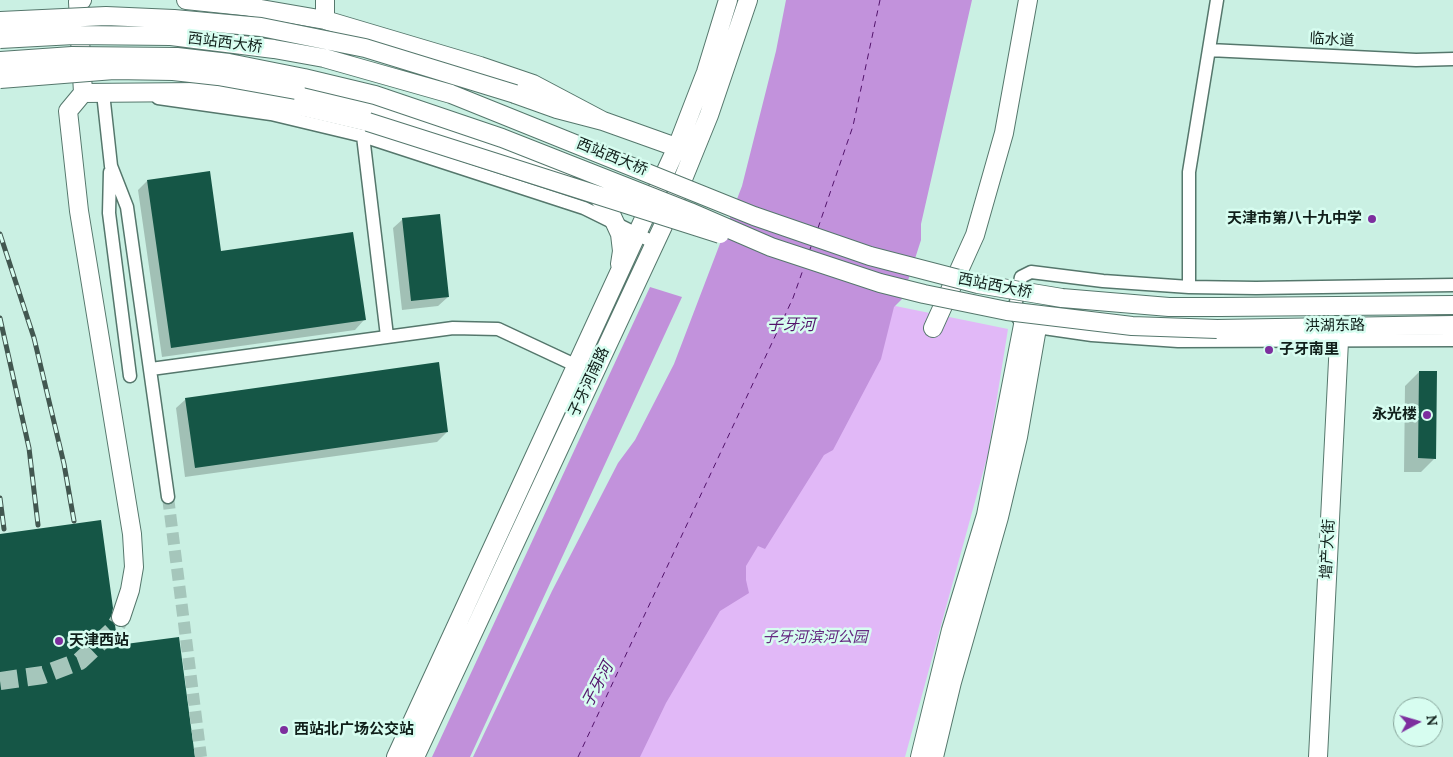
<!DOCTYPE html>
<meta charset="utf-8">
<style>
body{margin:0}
#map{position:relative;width:1453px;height:757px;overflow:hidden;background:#caf0e3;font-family:Lora,serif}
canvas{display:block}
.north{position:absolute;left:1393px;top:697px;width:50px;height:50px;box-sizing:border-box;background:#d7fdf0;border:1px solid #87a49a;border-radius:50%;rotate:84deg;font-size:14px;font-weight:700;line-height:20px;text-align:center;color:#101f1a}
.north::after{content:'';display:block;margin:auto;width:18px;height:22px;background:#7d2e9e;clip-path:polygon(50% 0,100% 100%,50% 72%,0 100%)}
</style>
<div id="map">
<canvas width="1453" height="757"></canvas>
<div class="north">N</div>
</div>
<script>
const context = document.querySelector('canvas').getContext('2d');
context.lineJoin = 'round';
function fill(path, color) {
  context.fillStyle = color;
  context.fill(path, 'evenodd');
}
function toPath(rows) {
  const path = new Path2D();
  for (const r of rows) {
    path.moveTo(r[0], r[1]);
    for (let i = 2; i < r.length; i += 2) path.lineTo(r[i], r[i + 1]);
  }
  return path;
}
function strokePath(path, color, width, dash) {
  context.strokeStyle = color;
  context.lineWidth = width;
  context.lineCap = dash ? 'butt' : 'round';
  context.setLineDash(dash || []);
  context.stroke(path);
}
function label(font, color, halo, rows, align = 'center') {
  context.font = font + ' Lora,"Noto Sans SC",serif';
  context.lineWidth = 5;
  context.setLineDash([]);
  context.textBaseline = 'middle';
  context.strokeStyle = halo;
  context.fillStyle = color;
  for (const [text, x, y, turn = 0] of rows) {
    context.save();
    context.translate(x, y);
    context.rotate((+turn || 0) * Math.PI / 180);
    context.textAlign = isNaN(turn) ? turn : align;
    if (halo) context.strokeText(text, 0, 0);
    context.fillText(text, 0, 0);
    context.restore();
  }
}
fill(toPath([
 [866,300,1008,329,988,454,905,757,616,757]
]), '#e1b8f7');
fill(toPath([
 [650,287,682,297,470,757,432,757]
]), '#c190da');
fill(toPath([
 [786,0,972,0,921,224,921,240,902,299,894,307,881,359,833,450,824,455,765,549,758,546,746,566,746,580,749,593,720,611,666,703,640,757,473,757,552,591,618,463,635,440,674,364,742,186,776,51]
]), '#c292dc');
fill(toPath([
 [147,181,220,252,364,320,355,330,162,357,138,190],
 [403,219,448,297,438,306,402,310,393,228],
 [1419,372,1435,458,1421,472,1404,472,1405,386],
 [186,399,447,432,437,442,185,477,176,408]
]), '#0003');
strokePath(toPath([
 [818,228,853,126,880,0],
 [809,252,812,244],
 [578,757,793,298,804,267]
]), '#52136b', 1, [6, 5]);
fill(toPath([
 [210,171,221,251,353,232,366,320,171,348,147,180],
 [440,214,449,297,411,301,402,218],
 [439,362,448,432,195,468,185,398],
 [1419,371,1437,371,1436,459,1418,458],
 [101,520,113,608,111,619,115,625,118,645,179,637,195,757,0,757,0,534]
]), '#155646');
strokePath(toPath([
 [168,497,201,757]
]), '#a5c6bb', 12, [12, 6]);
strokePath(toPath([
 [0,681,43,675,80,661,114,629,121,617]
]), '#a5c6bb', 18, [18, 9]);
const street = toPath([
 [1209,50,1416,60,1453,59],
 [103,93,111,166,127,207,168,497],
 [158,98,271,114,363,136,584,208,655,243],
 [363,136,387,336],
 [110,172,109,213,130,376],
 [1453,285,1256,288,1189,287,1103,281,1031,272,1021,277,1014,312,1023,325,1092,335,1178,341,1453,340],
 [1189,287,1189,172,1217,0],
 [151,369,453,328,498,329,575,365]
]);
const secondary = toPath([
 [82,0,78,2,83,93,68,111,79,211,132,534,134,567,130,590,121,617],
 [186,0,243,6,325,20,480,66,533,84,603,121],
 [325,0,325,20],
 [296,90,396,115,610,190],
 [83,93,199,92,229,95,304,107,368,122],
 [515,94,557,109,603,121,687,151],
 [592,189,610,212,620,234,622,251,620,264],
 [1219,307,1453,305],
 [933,328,975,235,1004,133,1028,0],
 [1217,329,1453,325],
 [396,757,677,147,706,72,728,0],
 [415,757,670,211,709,115,748,0],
 [920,757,951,630,986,515,1023,325],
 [934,757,952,682,999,517,1018,437,1037,328],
 [1318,757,1339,341]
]);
strokePath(street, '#55776c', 15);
strokePath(secondary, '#55776c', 20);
strokePath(street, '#fff', 12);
strokePath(secondary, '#fff', 18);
const rail = toPath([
 [0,234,34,338,64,464,74,521],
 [0,318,29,448,38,525],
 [0,498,4,529]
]);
strokePath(rail, '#425750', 5);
strokePath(rail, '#d7fdf0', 3, [9]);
const secondaryBridge = toPath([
 [0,21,106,16,174,19,261,27,365,48,515,94],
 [0,39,74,35,171,36,274,49,324,58,451,94,754,216,870,256,978,284,1062,298,1169,307,1219,307],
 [0,61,72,56,177,57,229,63,304,78,375,95,502,138,690,212,771,247,880,283,924,294,1007,311,1132,326,1217,329],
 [0,79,114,70,173,71,218,76,296,90],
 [368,122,720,234]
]);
strokePath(secondaryBridge, '#55776c', 20, []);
strokePath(secondaryBridge, '#fff', 18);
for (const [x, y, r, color] of [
 [1372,219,5,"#7d2e9e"],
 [1269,350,5,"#7d2e9e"],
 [1427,415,5,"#7d2e9e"],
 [59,641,5,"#7d2e9e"],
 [284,730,5,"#7d2e9e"]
]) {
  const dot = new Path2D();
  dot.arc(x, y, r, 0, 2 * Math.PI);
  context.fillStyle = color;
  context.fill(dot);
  strokePath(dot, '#d7fdf0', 2);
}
label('15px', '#101f1a', '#d7fdf0', [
 ["临水道",1332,40,3],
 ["西站西大桥",225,43,7],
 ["西站西大桥",612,157,22],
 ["西站西大桥",995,286,11],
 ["洪湖东路",1335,326,-1],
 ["子牙河南路",589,382,-65],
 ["增产大街",1328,549,-87]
]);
label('bold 15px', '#101f1a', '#d7fdf0', [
 ["天津市第八十九中学",1362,219,"right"],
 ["子牙南里",1279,350],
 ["永光楼",1417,415,"right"],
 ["天津西站",69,641],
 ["西站北广场公交站",294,730]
], 'left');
label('italic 15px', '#662a81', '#d7fdf0', [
 ["子牙河滨河公园",815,638]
]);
label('italic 16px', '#52136b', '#d7fdf0', [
 ["子牙河",791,325],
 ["子牙河",598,685,-62]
]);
</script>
